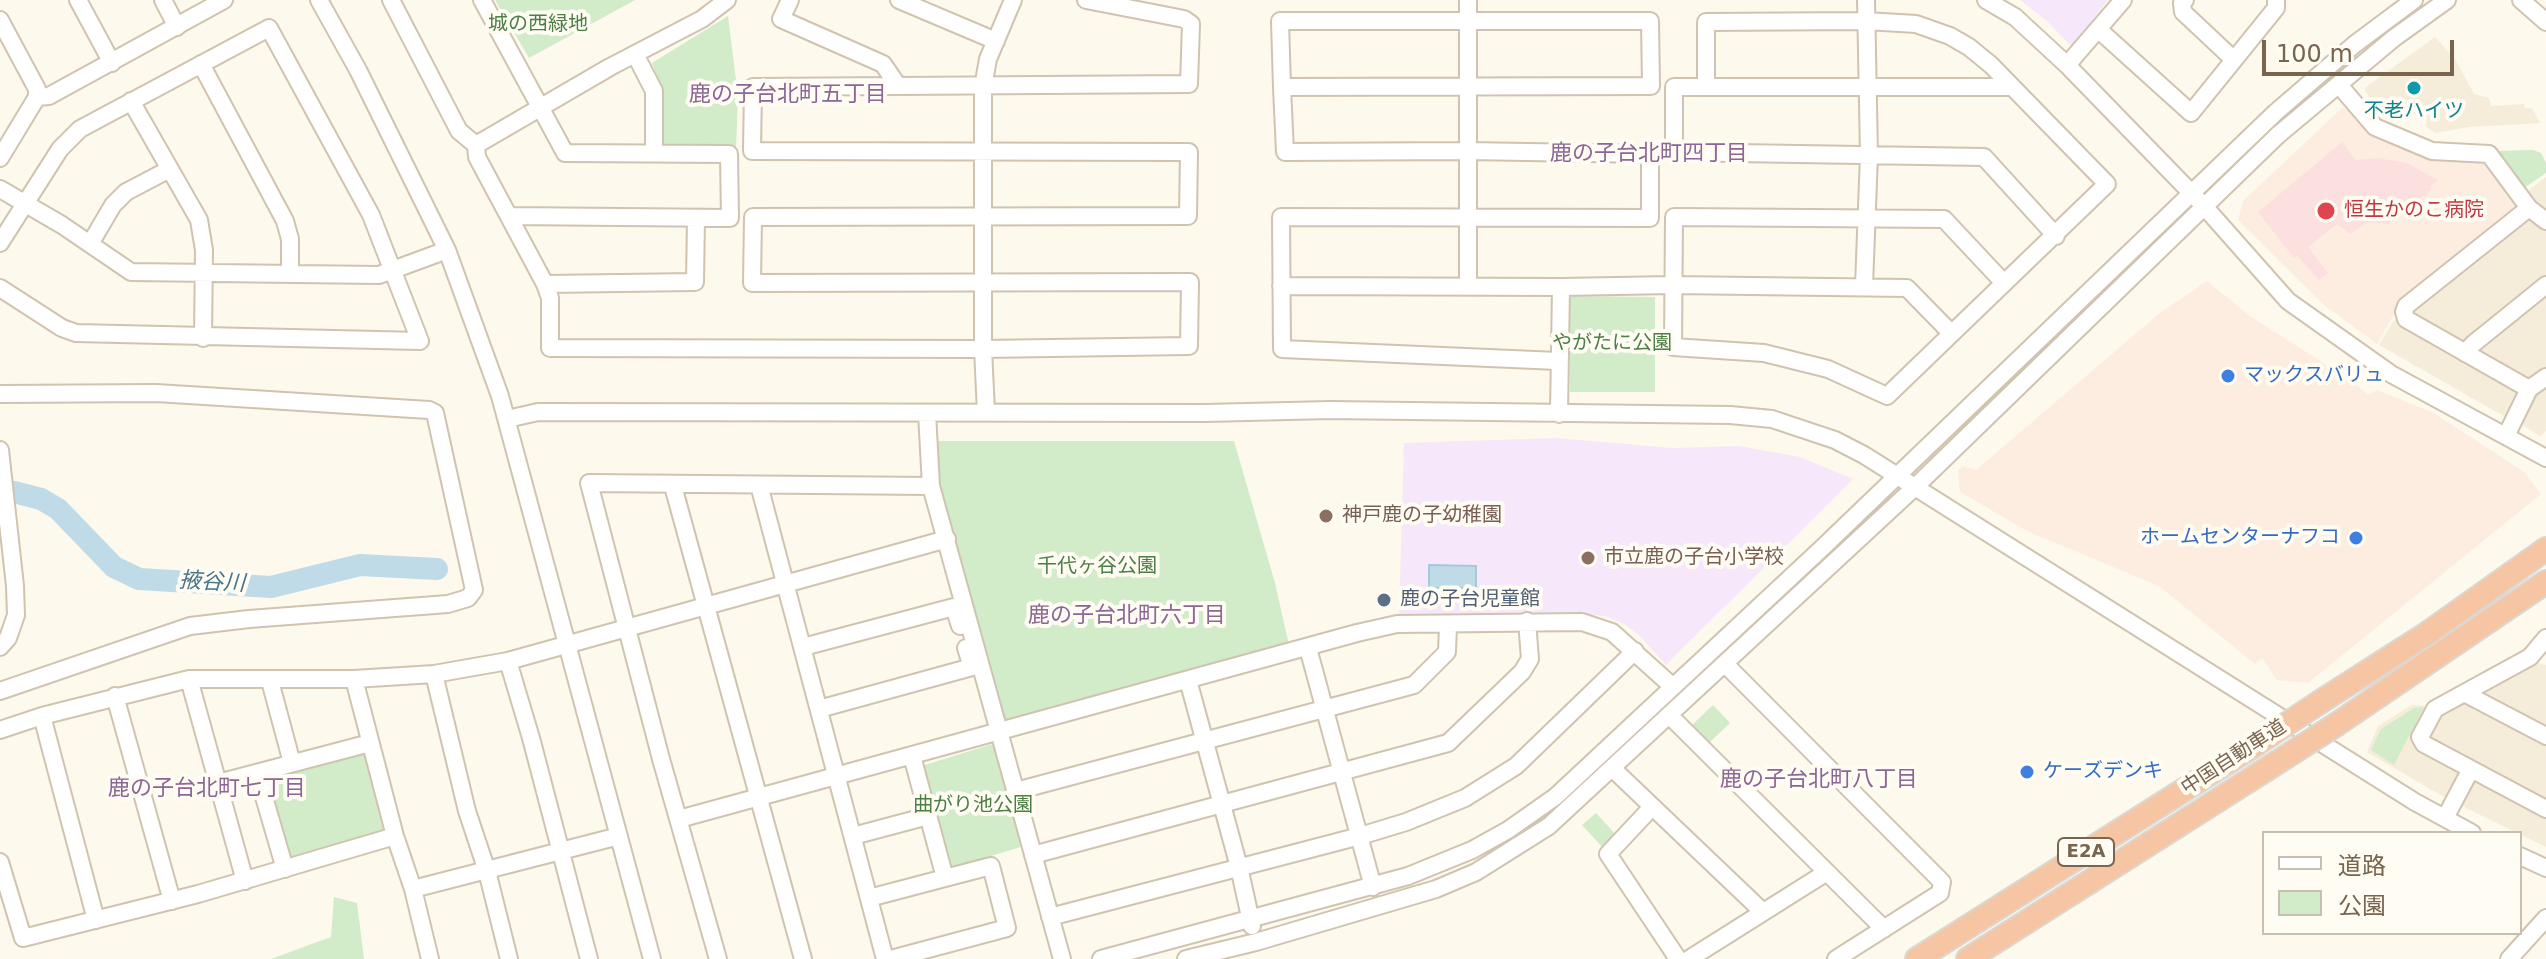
<!DOCTYPE html>
<meta charset="utf-8">
<style>
body{margin:0}
#map{position:relative;width:2546px;height:959px;overflow:hidden;background:#fdf9ec;font-family:"DejaVu Sans","Noto Sans JP",sans-serif}
canvas{display:block}
.legend{position:absolute;left:2262px;top:831px;width:260px;height:104px;box-sizing:border-box;background:#fffcf3;border:2px solid #c9bfb1;margin:0;padding:10px 14px;list-style:none;font-size:24px;color:#79644e}
.legend li{display:flex;align-items:center;gap:16px;height:40px}
.legend b{width:40px;border:2px solid #c9bfb1}
.scale{position:absolute;left:2262px;top:40px;width:192px;height:36px;box-sizing:border-box;border:4px solid #79644e;border-top:0;padding-left:10px;font-size:24px;line-height:28px;white-space:nowrap;color:#79644e;-webkit-text-stroke:6px #fffcf3;paint-order:stroke}
</style>
<div id="map">
<canvas width="2546" height="959"></canvas>
<ul class="legend">
<li><b style="height:10px;background:#fff"></b>道路</li>
<li><b style="height:22px;background:#d2ebc9"></b>公園</li>
</ul>
<div class="scale">100 m</div>
</div>
<script>
const context = document.querySelector('canvas').getContext('2d');
context.lineJoin = 'round';
function fill(path, color) {
  context.fillStyle = color;
  context.fill(path, 'evenodd');
}
function toPath(rows) {
  const path = new Path2D();
  for (const r of rows) {
    path.moveTo(r[0], r[1]);
    for (let i = 2; i < r.length; i += 2) path.lineTo(r[i], r[i + 1]);
  }
  return path;
}
function strokePath(path, color, width, dash) {
  context.strokeStyle = color;
  context.lineWidth = width;
  context.lineCap = dash ? 'butt' : 'round';
  context.setLineDash(dash || []);
  context.stroke(path);
}
function label(font, color, halo, rows, align = 'center') {
  context.font = font + ' "DejaVu Sans","Noto Sans JP",sans-serif';
  context.lineWidth = 8;
  context.setLineDash([]);
  context.textBaseline = 'middle';
  context.strokeStyle = halo;
  context.fillStyle = color;
  for (const [text, x, y, turn = 0] of rows) {
    context.save();
    context.translate(x, y);
    context.rotate((+turn || 0) * Math.PI / 180);
    context.textAlign = isNaN(turn) ? turn : align;
    if (halo) context.strokeText(text, 0, 0);
    context.fillText(text, 0, 0);
    context.restore();
  }
}
fill(toPath([
 [2435,37,2455,59,2474,94,2489,98,2491,106,2524,104,2525,108,2532,108,2540,123,2469,127,2436,133,2426,127,2427,116,2378,109,2365,91,2365,88],
 [2546,177,2546,215,2526,192],
 [2533,217,2546,227,2546,278,2466,343,2458,344,2412,318,2411,309,2524,219],
 [2546,291,2546,372,2525,382,2478,355,2476,347],
 [2394,320,2519,389,2522,398,2509,419,2379,345],
 [2546,384,2546,431,2540,436,2519,423,2533,395],
 [2533,662,2546,665,2546,731,2486,699,2485,688],
 [2468,700,2546,741,2546,804,2429,742,2427,734,2438,713],
 [2412,705,2429,706,2411,743,2459,768,2462,777,2449,800,2367,752,2378,726],
 [2479,778,2546,813,2546,847,2460,805,2470,781]
]), '#f5ecda');
fill(toPath([
 [2342,108,2349,109,2372,135,2430,159,2482,159,2488,163,2516,201,2516,209,2402,300,2377,344,2324,305,2238,220,2243,201],
 [2207,281,2250,316,2356,384,2368,395,2377,390,2434,413,2524,472,2541,494,2308,683,2277,680,2262,658,2255,664,2159,586,2027,531,1960,492,1958,471,1963,466,1976,470,2160,313]
]), '#fdede0');
fill(toPath([
 [2020,0,2108,0,2071,46,2048,22],
 [1555,438,1672,448,1739,446,1800,457,1853,479,1666,665,1639,635,1624,624,1605,616,1565,612,1518,615,1399,616,1404,443]
]), '#f6e8fa');
fill(toPath([
 [2342,142,2356,160,2378,158,2407,163,2438,180,2430,187,2431,190,2401,214,2394,211,2389,224,2368,222,2350,234,2337,224,2308,247,2328,273,2319,280,2298,256,2294,258,2258,212]
]), '#fbe0df');
fill(toPath([
 [495,0,635,0,529,58],
 [728,16,738,96,736,149,661,149,662,90,652,63],
 [2533,150,2541,153,2546,163,2546,173,2524,188,2496,151],
 [1570,296,1655,297,1655,392,1570,392],
 [935,441,1234,441,1275,583,1289,645,1006,724,941,489],
 [1713,705,1730,723,1709,743,1692,725],
 [2424,707,2394,765,2371,750,2381,729,2414,708],
 [996,743,1027,845,949,869,918,767],
 [366,749,389,833,290,861,267,777],
 [1596,813,1617,836,1603,848,1582,825],
 [334,897,357,903,364,959,271,959,331,937]
]), '#d2ebc9');
const water = toPath([
 [1429,565,1476,566,1476,588,1429,588,1429,565]
]);
fill(water, '#bfdbe7');
strokePath(water, '#a6c9d9', 2);
strokePath(toPath([
 [14,492,41,499,58,509,114,567,139,579,271,587,360,565,437,569]
]), '#bfdbe7', 22);
const minor = toPath([
 [78,0,112,63],
 [163,0,177,27],
 [319,0,358,70,447,250,500,396,652,959],
 [391,0,459,131,476,145,477,157,545,284,550,298,550,348,983,349,1189,346,1190,282,752,283,753,217,1188,216,1189,152,752,151,753,87,1189,84,1191,24,1184,19,1086,0],
 [482,0,565,153,729,154,730,218,510,216],
 [790,0,781,19,883,64,898,86],
 [899,0,996,41],
 [1468,0,1468,286],
 [1986,0,2015,17,2067,65,2203,205,2288,301,2391,374,2546,458],
 [2185,0,2182,3,2183,12,2233,59],
 [2521,0,2546,22],
 [0,20,37,89,37,97,0,158],
 [2099,30,2191,113,2276,8,2276,0],
 [635,54,654,91,654,153],
 [201,64,285,221,290,239,290,274],
 [2067,65,2123,0],
 [2339,85,2375,127,2432,151,2489,154,2529,208,2546,221],
 [1282,87,1651,86,1650,21,1280,21,1282,87,1285,152,1466,151,1650,154,1650,218,1281,217,1282,349,1558,361],
 [1706,87,1706,22,1866,21,1916,24,1950,36,1969,47,1991,65,2107,184,1887,396,1828,369,1764,353,1673,347,1674,217,1944,219,2004,283],
 [2011,87,1674,87,1674,152,1984,157,2056,236],
 [37,97,49,96,224,0],
 [131,101,199,220,204,250,203,338],
 [476,145,610,67,702,19,727,0],
 [0,189,62,225,131,272,379,275,447,250],
 [2529,208,2406,306,2404,312,2406,319,2529,389],
 [0,243,60,149,80,129,269,28,371,215,420,341,76,333,62,328,0,288],
 [90,244,113,205,126,192,170,169],
 [545,284,695,282,696,218],
 [1281,286,1561,287,1673,285,1907,288,1951,333],
 [1864,286,1869,155,1866,0],
 [2465,353,2473,344,2546,285],
 [0,394,156,393,429,410,435,413,474,590,468,598,448,604,249,619,190,626,0,691],
 [986,412,983,349,983,87,988,59,1013,0],
 [927,413,931,486,1062,959],
 [1559,414,1561,287],
 [507,419,538,412,1205,413,1330,410,1730,415,1772,419,1835,440,1864,455,2415,802,2472,833],
 [2506,436,2529,389,2546,377],
 [0,450,15,586,16,615,8,638,0,647],
 [759,485,885,959],
 [673,486,803,959],
 [2546,638,2530,657,2435,709,2420,737,2424,744,2546,809],
 [803,647,954,607,960,626],
 [1308,648,1373,887],
 [508,661,531,738,589,959],
 [1725,664,1942,882,1940,893,1836,959],
 [189,679,245,881],
 [354,679,395,836,413,889],
 [1188,680,1239,867,1252,926],
 [270,681,292,763],
 [2464,693,2546,736],
 [115,696,172,901],
 [819,709,972,667,966,648],
 [1669,715,1884,929],
 [42,716,96,920],
 [0,730,42,716,189,679,354,679,434,674],
 [1613,769,1763,912],
 [257,773,285,869],
 [218,783,370,743],
 [1016,791,1414,685,1447,652,1448,625],
 [1652,807,1608,854,1678,959],
 [2445,818,2471,769],
 [679,819,1357,633,1397,624,1582,622,1612,632,1672,686],
 [853,836,928,816],
 [1033,855,1448,743,1522,672,1530,659,1527,621],
 [2520,856,2546,868],
 [0,862,23,938,198,894,395,836],
 [869,898,945,878],
 [1050,917,1360,836,1406,822,1465,798,1516,766,1635,651],
 [430,959,413,889,619,836],
 [509,959,487,871,467,811,434,674,508,661,947,539],
 [718,959,661,759,589,483,931,486],
 [891,959,1007,928,991,866,945,878,912,756],
 [1101,959,1408,876,1472,850,1508,830,1555,797,1821,549,2276,112,2355,44,2414,0],
 [1186,959,1256,942,1436,889,1476,872,1549,826,1914,488,2278,135,2394,38,2447,0],
 [1689,959,1827,872],
 [2509,959,2546,918]
]);
const highway = toPath([
 [2320,702,2425,635,2546,549],
 [2337,724,2546,582],
 [1917,959,2255,745],
 [1968,959,2270,767]
]);
strokePath(minor, '#d0c3b0', 20);
strokePath(highway, '#dcd7d1', 26);
strokePath(minor, '#fff', 16);
strokePath(highway, '#f6c6a4', 22);
const highwayBridge = toPath([
 [2255,745,2320,702],
 [2270,767,2337,724]
]);
strokePath(highwayBridge, '#dcd7d1', 26, []);
strokePath(highwayBridge, '#f6c6a4', 22);
for (const [x, y, r, color] of [
 [2414,88,8,"#0f9aa8"],
 [2326,211,10,"#e0444e"],
 [2228,376,8,"#3f7fe0"],
 [1326,516,8,"#8d6e63"],
 [2356,538,8,"#3f7fe0"],
 [1588,558,8,"#8d6e63"],
 [1384,600,8,"#5c6f8a"],
 [2027,772,8,"#3f7fe0"]
]) {
  const dot = new Path2D();
  dot.arc(x, y, r, 0, 2 * Math.PI);
  context.fillStyle = color;
  context.fill(dot);
  strokePath(dot, '#fffcf3', 3);
}
for (const [x, y, w] of [
 [2086,852,56]
]) {
  const box = new Path2D();
  box.roundRect(x - w / 2, y - 14, w, 28, 6);
  context.fillStyle = '#fffcf3';
  context.fill(box);
  strokePath(box, '#79644e', 2);
}
label('bold 18px', '#79644e', null, [
 ["E2A",2086,852]
]);
label('20px', '#4d7f45', '#fffcf3', [
 ["城の西緑地",538,25],
 ["やがたに公園",1612,344],
 ["千代ヶ谷公園",1097,567],
 ["曲がり池公園",973,806]
]);
label('20px', '#0d838f', '#fffcf3', [
 ["不老ハイツ",2414,112]
]);
label('20px', '#be3a42', '#fffcf3', [
 ["恒生かのこ病院",2344,211]
], 'left');
label('20px', '#366cbe', '#fffcf3', [
 ["マックスバリュ",2244,376],
 ["ホームセンターナフコ",2340,538,"right"],
 ["ケーズデンキ",2043,772]
], 'left');
label('20px', '#785e54', '#fffcf3', [
 ["神戸鹿の子幼稚園",1342,516],
 ["市立鹿の子台小学校",1604,558]
], 'left');
label('20px', '#4e5e75', '#fffcf3', [
 ["鹿の子台児童館",1400,600]
], 'left');
label('20px', '#79644e', '#fffcf3', [
 ["中国自動車道",2234,758,-33]
]);
label('22px', '#8c6694', '#fffcf3', [
 ["鹿の子台北町五丁目",788,95],
 ["鹿の子台北町四丁目",1649,154],
 ["鹿の子台北町六丁目",1127,616],
 ["鹿の子台北町八丁目",1819,780],
 ["鹿の子台北町七丁目",207,789]
]);
label('italic 22px', '#47768b', '#fffcf3', [
 ["掖谷川",212,583,3]
]);
</script>
